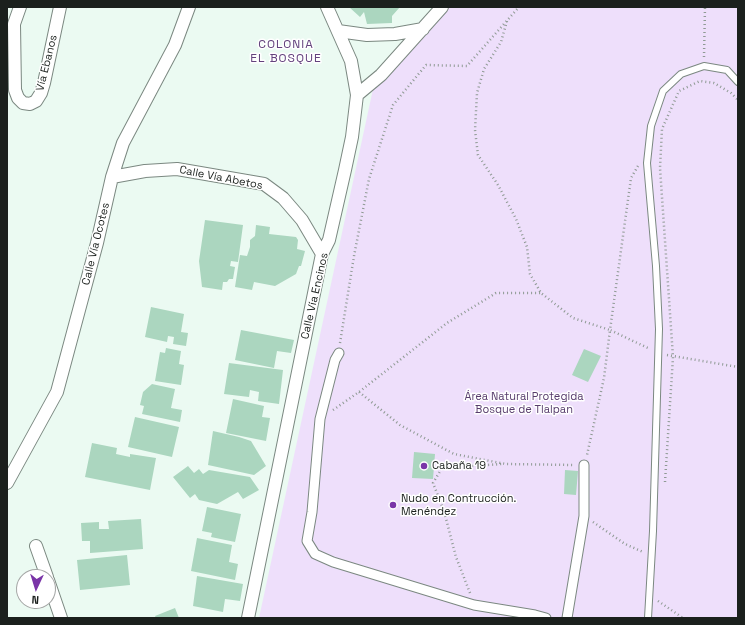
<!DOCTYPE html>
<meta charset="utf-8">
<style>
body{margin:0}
#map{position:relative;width:745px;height:625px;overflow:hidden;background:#ebfaf2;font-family:"Space Grotesk",sans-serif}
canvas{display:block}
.frame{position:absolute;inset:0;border:8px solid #1b201d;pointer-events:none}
.north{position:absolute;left:16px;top:569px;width:40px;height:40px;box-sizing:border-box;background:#fff;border:1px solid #a4a6a5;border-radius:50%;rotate:184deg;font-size:11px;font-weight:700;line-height:16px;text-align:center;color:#1b201d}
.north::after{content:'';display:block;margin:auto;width:14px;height:18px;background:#7a35a8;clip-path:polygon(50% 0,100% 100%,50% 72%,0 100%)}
</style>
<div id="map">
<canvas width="745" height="625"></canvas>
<div class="frame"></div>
<div class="north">N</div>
</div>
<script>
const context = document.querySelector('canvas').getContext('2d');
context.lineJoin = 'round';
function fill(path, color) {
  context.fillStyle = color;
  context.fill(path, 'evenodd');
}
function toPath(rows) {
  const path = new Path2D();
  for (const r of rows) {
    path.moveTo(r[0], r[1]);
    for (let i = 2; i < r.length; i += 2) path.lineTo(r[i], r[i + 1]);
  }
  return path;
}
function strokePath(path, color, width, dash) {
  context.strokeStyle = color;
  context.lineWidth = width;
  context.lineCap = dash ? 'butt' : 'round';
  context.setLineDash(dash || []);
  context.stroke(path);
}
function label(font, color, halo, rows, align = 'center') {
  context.font = font + ' "Space Grotesk",sans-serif';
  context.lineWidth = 3;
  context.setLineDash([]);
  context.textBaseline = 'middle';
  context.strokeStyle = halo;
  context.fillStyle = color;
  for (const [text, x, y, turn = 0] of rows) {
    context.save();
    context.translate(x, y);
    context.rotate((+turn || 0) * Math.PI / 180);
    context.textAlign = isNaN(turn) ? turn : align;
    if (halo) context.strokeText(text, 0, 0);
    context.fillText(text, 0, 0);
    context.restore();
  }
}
fill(toPath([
 [447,7,738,7,738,618,259,618,373,89]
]), '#eedffb');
fill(toPath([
 [349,7,400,7,392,16,392,23,367,24,364,12,360,17],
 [205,220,243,225,238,262,231,261,230,266,235,267,233,279,229,279,227,282,223,282,222,290,202,287,199,261],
 [256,225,270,227,269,234,296,237,298,240,297,249,305,251,301,266,299,266,296,274,275,286,254,282,252,290,235,287,240,255,247,256,250,247,250,240,255,236],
 [151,307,184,314,181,332,188,333,186,346,173,344,174,337,168,336,167,342,145,337],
 [241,330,294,340,291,353,277,351,274,368,235,360],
 [166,348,181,351,179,364,184,365,181,385,155,381,160,352,165,353],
 [584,349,601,356,588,382,572,375],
 [229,363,283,370,279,404,258,401,259,392,250,390,249,397,224,394],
 [152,384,175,389,171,408,182,410,180,422,142,414,144,406,140,405,143,392],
 [233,399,264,406,262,417,270,418,266,441,226,433],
 [135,417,179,427,172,457,128,447],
 [213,431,239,437,251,441,266,466,254,475,208,465],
 [92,443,117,448,116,454,130,457,130,454,156,458,150,490,85,477],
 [414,452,435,454,433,479,412,478],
 [188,466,194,473,199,469,203,474,209,470,250,477,259,490,243,499,238,492,217,504,199,500,195,494,190,498,173,477],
 [565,470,578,471,576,495,564,494],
 [207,507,241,514,235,542,211,537,212,533,202,531],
 [141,519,143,549,90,553,90,541,82,541,81,523,99,522,99,529,109,529,108,521],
 [197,538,232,545,229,562,238,564,235,580,191,571],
 [127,555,130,585,80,590,77,560],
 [197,576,243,584,240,601,225,599,223,612,193,606],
 [175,608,179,618,156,618,155,616]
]), '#abd6bf');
const service = toPath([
 [648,618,653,531,659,329,656,266,647,163,651,126,663,91,681,74,704,66,727,70,738,82]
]);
const pedestrian = toPath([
 [339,353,335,360,320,419,312,512,307,541,315,554,333,562,474,605,535,615,546,618],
 [567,618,584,516,584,465]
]);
const minor = toPath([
 [20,7,14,24,15,90,18,98,23,103,30,104,36,101,41,93,44,83,60,7],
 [327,7,351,61,357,95],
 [338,31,367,35,395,34,423,29],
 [112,177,145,171,177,169,264,184,283,198,302,220,322,254],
 [7,483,57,392,97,243,112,177,123,143,175,45,189,7],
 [36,546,47,577],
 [48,580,61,618],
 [248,618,322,254,329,240,345,170,352,137,357,95,381,75,442,7]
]);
strokePath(service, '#7b8881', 8);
strokePath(pedestrian, '#7b8881', 11);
strokePath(minor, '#7b8881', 14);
strokePath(toPath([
 [507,21,501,42,484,69,477,93,475,130,478,155,498,185,516,219,527,247,530,274,541,293,573,318,610,330,604,378,587,455],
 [704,57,705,7],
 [638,166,631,178,610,330,650,349],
 [340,343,354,256,369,179,393,105,426,65,467,66,519,7],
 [667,355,738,367],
 [359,392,400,425,454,454,506,464,574,465],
 [333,410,359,392,447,323,496,293,541,293],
 [665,482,673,357,660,168,662,129,679,91,700,81,714,83,731,93,738,100],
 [593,522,625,544,643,552],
 [470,593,456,557,444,511,433,483,442,468,502,464],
 [658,601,683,618]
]), '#8f9a94', 2.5, [1, 3]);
strokePath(service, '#fff', 6);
strokePath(pedestrian, '#fff', 9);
strokePath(minor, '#fff', 12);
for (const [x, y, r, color] of [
 [424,466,4,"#7a35a8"],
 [393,505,4,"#7a35a8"]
]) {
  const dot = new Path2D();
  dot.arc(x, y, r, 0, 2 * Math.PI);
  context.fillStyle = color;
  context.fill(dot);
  strokePath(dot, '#fff', 1.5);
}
label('11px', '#1b201d', '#fff', [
 ["Vía Ebanos",47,63,-76],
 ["Calle Vía Abetos",221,178,11],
 ["Calle Vía Ocotes",96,244,-76],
 ["Calle Vía Encinos",315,296,-77]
]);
label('11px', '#573c6c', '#fff', [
 ["Área Natural Protegida",524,397],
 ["Bosque de Tlalpan",524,410]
]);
label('11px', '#1b201d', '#fff', [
 ["Cabaña 19",432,466],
 ["Nudo en Contrucción.",401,499],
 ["Menéndez",401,512]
], 'left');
context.letterSpacing = '1px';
label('12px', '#63427d', '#fff', [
 ["COLONIA",286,45],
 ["EL BOSQUE",286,59]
]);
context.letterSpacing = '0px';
</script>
